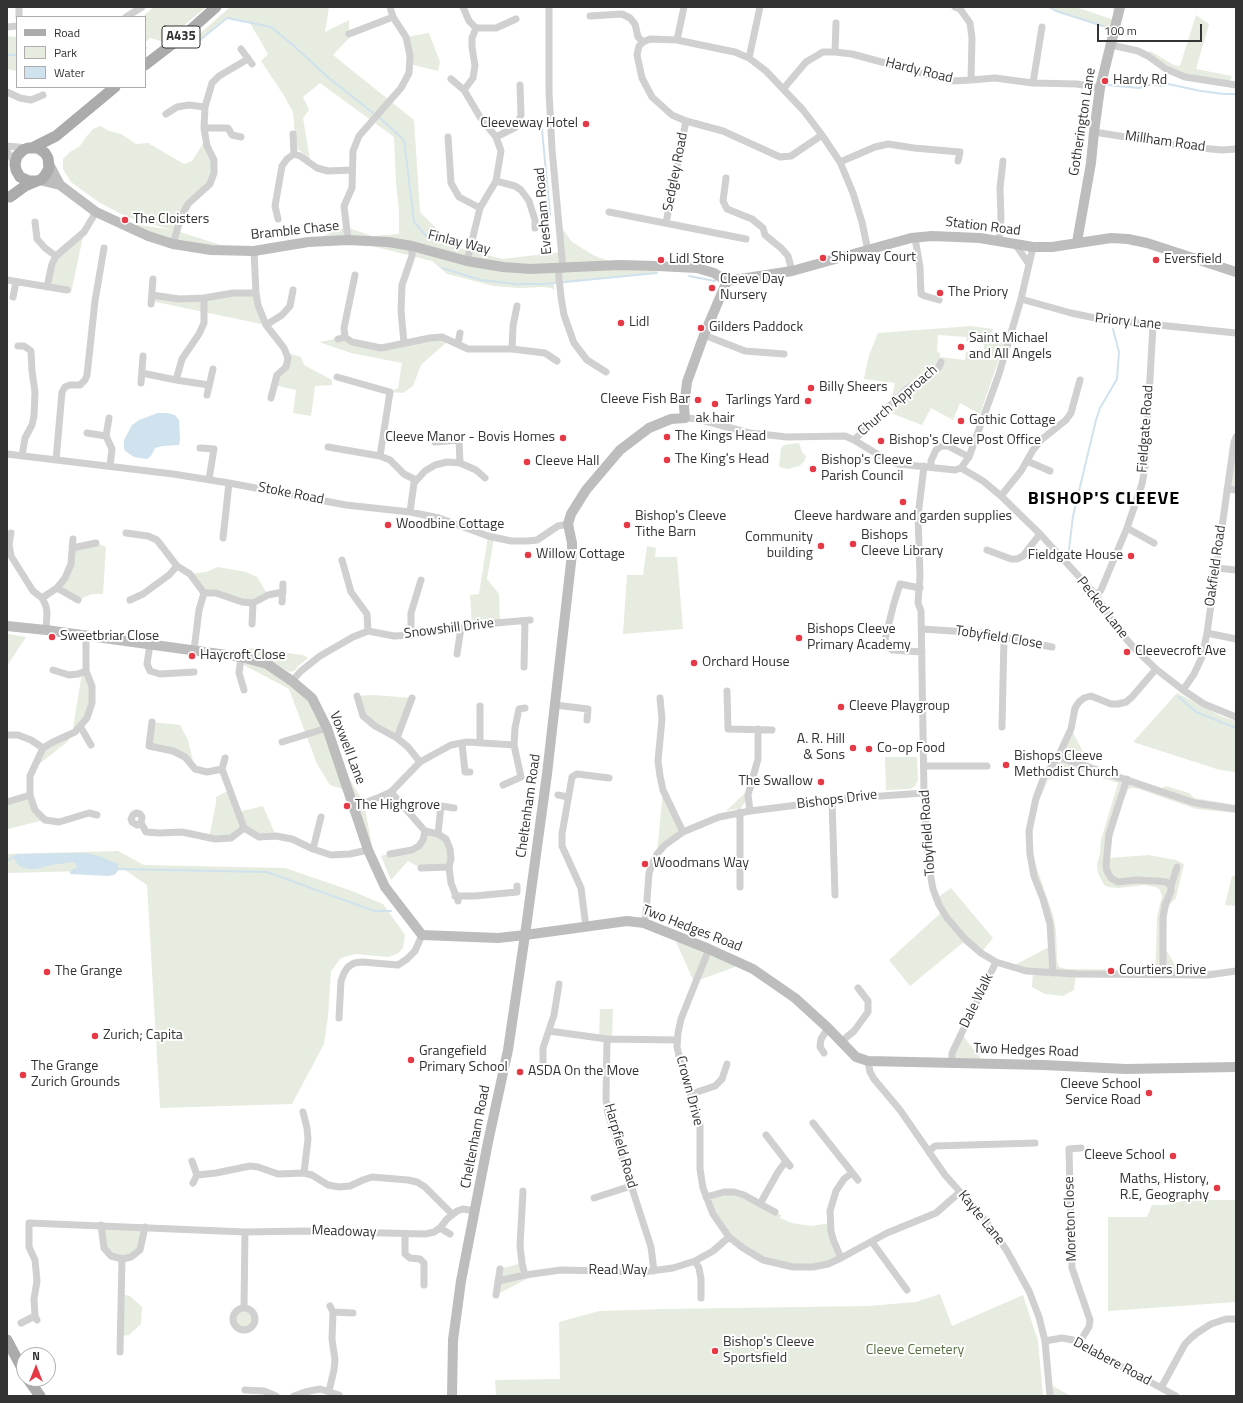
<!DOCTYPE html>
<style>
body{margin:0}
#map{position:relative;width:1243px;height:1403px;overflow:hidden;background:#fff;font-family:"Titillium Web",sans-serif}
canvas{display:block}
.frame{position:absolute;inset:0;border:8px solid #333;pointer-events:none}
.legend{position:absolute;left:16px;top:16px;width:130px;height:72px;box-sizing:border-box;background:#fff;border:1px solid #adadad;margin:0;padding:5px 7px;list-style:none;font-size:12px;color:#333}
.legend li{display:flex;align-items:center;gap:8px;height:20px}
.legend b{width:20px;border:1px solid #adadad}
.north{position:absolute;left:16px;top:1347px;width:40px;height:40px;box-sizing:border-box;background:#fff;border:1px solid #adadad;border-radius:50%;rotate:0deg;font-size:11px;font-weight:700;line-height:16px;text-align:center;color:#333}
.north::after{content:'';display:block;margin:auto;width:14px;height:18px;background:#e63946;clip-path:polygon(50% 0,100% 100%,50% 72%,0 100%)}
.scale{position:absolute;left:1097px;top:24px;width:105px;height:18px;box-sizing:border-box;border:2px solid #333;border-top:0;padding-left:5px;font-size:12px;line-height:14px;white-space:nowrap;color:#333;-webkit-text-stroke:3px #fff;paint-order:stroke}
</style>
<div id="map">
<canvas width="1243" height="1403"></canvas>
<div class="frame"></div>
<ul class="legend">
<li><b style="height:5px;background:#ababab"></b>Road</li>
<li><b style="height:11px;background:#e6ecdf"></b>Park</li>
<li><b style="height:11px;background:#cfe2ee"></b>Water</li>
</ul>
<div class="north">N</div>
<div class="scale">100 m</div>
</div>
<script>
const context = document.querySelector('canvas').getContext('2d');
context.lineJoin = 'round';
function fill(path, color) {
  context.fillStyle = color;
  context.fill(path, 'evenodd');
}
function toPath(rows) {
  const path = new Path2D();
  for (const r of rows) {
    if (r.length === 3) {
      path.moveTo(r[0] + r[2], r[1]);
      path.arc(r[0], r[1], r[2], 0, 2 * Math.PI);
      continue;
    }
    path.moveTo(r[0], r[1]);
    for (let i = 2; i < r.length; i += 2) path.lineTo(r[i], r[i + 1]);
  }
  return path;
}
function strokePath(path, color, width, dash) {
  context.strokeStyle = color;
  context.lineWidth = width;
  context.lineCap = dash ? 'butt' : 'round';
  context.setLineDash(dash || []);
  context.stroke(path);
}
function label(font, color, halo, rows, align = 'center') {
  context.font = font + ' "Titillium Web",sans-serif';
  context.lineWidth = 4;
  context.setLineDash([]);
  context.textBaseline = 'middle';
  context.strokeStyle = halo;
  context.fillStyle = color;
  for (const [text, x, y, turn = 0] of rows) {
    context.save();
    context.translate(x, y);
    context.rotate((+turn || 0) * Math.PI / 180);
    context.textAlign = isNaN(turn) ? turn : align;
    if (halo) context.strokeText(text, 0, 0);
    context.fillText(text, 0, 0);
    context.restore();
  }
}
fill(toPath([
 [154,7,206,7,164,42,150,38,145,43,145,17,142,17],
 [230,7,329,7,325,32,349,20,349,38,333,55,414,120,420,212,438,230,443,244,503,259,561,252,558,223,572,242,595,256,619,265,657,266,657,273,554,284,554,290,551,288,543,287,520,288,494,286,447,274,432,261,348,240,308,242,346,227,372,236,399,234,399,211,396,183,394,137,320,83,303,97,309,110,303,118,310,160,298,149,295,136,293,112,283,94,261,61,268,54,250,23,227,18,194,45,187,45],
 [1049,7,1076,7,1114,20,1113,7,1120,7,1115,31,1056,11],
 [1196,15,1209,24,1196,69,1232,76,1229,84,1185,77,1148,56,1150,51,1174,65,1180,66],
 [429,33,440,62,438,71,410,64,406,37],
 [7,36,17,37,17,71,7,69],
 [100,126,109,131,121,134,136,144,148,143,184,164,192,161,206,139,214,160,210,184,188,204,177,231,239,251,173,244,114,221,172,230,127,217,100,203,71,182,63,169,63,159,70,152,80,146,86,137,93,129],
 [84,232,71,293,47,287,52,264],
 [256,293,266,325,151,301,152,295,179,299],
 [971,326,993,329,991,340,1005,342,980,414,960,403,953,420,931,408,922,425,893,414,895,404,891,401,895,383,864,379,869,355,878,333],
 [938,335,967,337,966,341,984,343,984,354,966,352,965,360,940,357,940,353,937,352],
 [345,337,381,348,430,338,449,340,421,365,413,386,403,393,390,392,398,388,402,363,351,353,319,342],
 [285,352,301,357,304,365,332,380,332,385,315,386,311,416,293,413,296,390,274,385,286,367],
 [1236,440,1236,489,1229,488],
 [799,443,802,452,806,456,804,462,799,466,788,469,779,467,781,448,784,445],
 [488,536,494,538,487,579,499,594,500,623,472,627,470,595,479,594],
 [96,543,106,547,103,594,92,594,78,600,57,588,65,578,72,548],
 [647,546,656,548,655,557,677,557,683,629,623,634,627,575,643,575],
 [218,567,246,572,257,577,268,595,253,603,204,593,190,574,206,572],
 [8,634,26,637,7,666,7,637],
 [242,647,303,655,308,658,297,667,296,670,290,672,265,659,244,653],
 [241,657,267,664,312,698,338,760,364,803,376,868,349,791,330,785,317,764,289,689,240,663],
 [86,671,92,703,75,732,67,742,33,769,43,748,72,734,82,673],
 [1177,693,1223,717,1236,721,1236,772,1220,770,1133,742],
 [373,695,412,698,397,738,363,716,357,696],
 [152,722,180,725,188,740,195,769,185,757,149,746],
 [1071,729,1089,763,1162,788,1166,786,1189,793,1194,798,1236,805,1236,813,1196,809,1139,789,1132,788,1128,789,1124,799,1110,845,1110,858,1148,855,1176,860,1184,864,1176,898,1170,904,1167,915,1165,948,1178,970,1236,971,1076,974,1074,990,1063,996,1045,994,1032,987,1033,972,1011,967,1051,946,1050,924,1032,865,1033,809],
 [1074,769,1118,783,1101,840,1100,854,1097,864,1098,873,1104,885,1108,887,1119,888,1144,885,1156,887,1160,890,1162,896,1157,917,1156,955,1155,966,1150,970,1067,969,1059,967,1057,961,1056,930,1053,915,1036,866,1032,849,1032,829,1038,803,1048,780],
 [885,757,917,757,918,780,915,786,910,789,886,790],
 [230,790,238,812,263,806,276,836,259,837,244,828,231,838,209,838,216,803,216,797],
 [663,790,683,832,657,854],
 [745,793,745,802,741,808,726,811],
 [30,795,45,820,7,829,7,802],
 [425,831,446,839,449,867,421,868,408,861,391,880,381,856,419,846],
 [118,851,144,865,285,868,352,891,383,904,405,935,403,948,397,954,388,957,356,954,341,958,331,971,328,1016,324,1044,292,1104,160,1108,147,885,125,870,7,873,7,854],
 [1236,875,1236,906,1225,905,1232,876],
 [951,888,993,938,981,953,965,941,910,986,889,960,943,911,937,898],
 [673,935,743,964,694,982],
 [600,1009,613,1009,612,1039,599,1038],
 [961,1033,985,1064,952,1063],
 [724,1192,760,1204,781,1215,780,1218,792,1223,811,1226,830,1223,841,1258,813,1267,773,1263,736,1243,706,1197],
 [1203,1200,1236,1200,1236,1302,1108,1311,1108,1217,1147,1217,1152,1205,1165,1205,1182,1201],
 [101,1225,145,1227,141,1247,131,1257,108,1254],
 [522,1263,525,1275,538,1273,496,1295,500,1269],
 [122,1294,130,1296,142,1307,141,1324,129,1335,121,1336],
 [940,1294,952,1326,1023,1295,1038,1341,1043,1396,496,1396,495,1380,560,1379,559,1322,599,1311,667,1309,868,1306,916,1302],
 [244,1319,11],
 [1053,1386,1071,1396,1053,1396]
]), '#e6ecdf');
fill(toPath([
 [158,413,167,413,175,415,179,420,180,440,179,445,163,446,155,448,151,456,147,459,134,457,125,451,124,448,124,440,132,425,139,420],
 [61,853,86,853,99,856,118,864,118,869,117,872,114,875,108,876,70,874,70,871,77,867,76,864,74,862,51,865,36,869,28,869,19,866,13,857,17,854]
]), '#cfe2ee');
strokePath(toPath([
 [1049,7,1056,11,1103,26],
 [187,45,194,45,227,18,271,27,294,46,330,79,382,120,404,140,414,222,429,239],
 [145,48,146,48],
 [7,55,17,55],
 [1108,85,1139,88,1153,84,1161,86,1168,84,1201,91,1224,94,1236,94],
 [542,130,550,214,549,218],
 [544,250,548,225],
 [442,268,481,280,515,284,544,284,657,273],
 [689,276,715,281],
 [1068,557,1073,516,1096,420,1100,408,1117,379,1119,352,1113,329],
 [1179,697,1196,712,1236,728],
 [7,861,13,857],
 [118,869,267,872,374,911,391,911]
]), '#cfe2ee', 2);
strokePath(toPath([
 [19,7,19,17],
 [463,7,469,21,476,28,496,28,516,19],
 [549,7,549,92,552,149,563,269],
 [955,7,960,9,970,23,972,38,971,80],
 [590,16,622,14,630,18,635,24,638,37,643,42],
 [126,17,142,7],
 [7,27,17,26],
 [349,34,393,17],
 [677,40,684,7],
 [1111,45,1138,51,1148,56,1166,69,1185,77,1236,85],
 [241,49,252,64],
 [835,52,836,23],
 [749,58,760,7],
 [451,79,464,90,480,117,496,137,501,151,496,181,480,208,467,261],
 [1033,83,1042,27],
 [784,88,806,62,823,52,835,52,852,54,952,81,971,80,995,78,1033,83,1077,84,1100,88],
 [464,90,473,78,475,66,472,47,472,38,476,28],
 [7,92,20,98,31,100,43,95],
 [166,114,177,107,189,105,205,107],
 [204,128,228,128,232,135,241,137],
 [1094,132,1189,147,1222,150,1236,149],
 [293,134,294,154],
 [822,135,791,156,780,157,723,131,686,121,672,115,652,97,642,78,637,55,639,46,643,42,650,39,677,40,720,49,735,52,749,58,766,71,803,110,822,135,840,162,853,193,862,222,868,251],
 [448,137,451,183,459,197,480,208],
 [496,137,516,127,521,115,520,85],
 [7,146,27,148],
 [7,151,15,164],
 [840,162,875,147,888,144,914,148,960,152,958,161],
 [726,178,723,201,727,209,752,219,763,228,765,235,781,248,788,256,792,271],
 [496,181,515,186,521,190,529,201,535,220,535,228],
 [609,212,746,239],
 [278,219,275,206,282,166,287,159,294,154,300,156,317,168,328,171,352,170],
 [35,222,37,239,45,248,56,256],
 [666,223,686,121],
 [915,238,920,267,921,294,925,296,939,300],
 [348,240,344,206,352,188,353,151,359,136,401,88,409,73,410,56,406,37,393,17,390,7],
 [999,242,1001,218,1000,188,1003,161],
 [173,244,181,217,188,204,210,184,214,173,214,160,207,146,204,128,205,107,212,83,219,76,248,59],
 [1015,244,1029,264],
 [254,251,256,293,258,305,266,325,284,348,288,358,286,367,277,375,271,398],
 [558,269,561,297,564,315,574,343,587,360,606,372],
 [7,280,67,290],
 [47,287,52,264,56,256,84,232,96,212],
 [152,295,179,299,204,298,233,293,256,293],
 [13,297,16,282],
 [1021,299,1071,313,1100,319,1236,333],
 [151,304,153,279],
 [266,325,282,315,290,306,293,290],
 [704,335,745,351,784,354],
 [345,337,344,328,355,275],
 [338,339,345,337,352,342,381,348,430,338,442,337,468,349,512,349,545,353,557,361],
 [404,343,401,311,402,285,412,256,412,246],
 [458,344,460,333],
 [18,346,24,346,31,351,32,371,35,392,34,416,32,425,25,438,22,456],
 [512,349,513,326,517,306],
 [142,373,176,380,209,385],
 [337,377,390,392,380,456,390,460,404,474,416,480],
 [176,380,182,359,199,334,204,323,204,298],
 [141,383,143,356],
 [207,395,213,369],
 [109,418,106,436,112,449,110,466],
 [685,418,698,419,749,433,769,435,787,437,845,436,854,440,882,457,898,464,955,470,961,468],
 [87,433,106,436],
 [854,440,907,389,939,367,941,362],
 [435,442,459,440,460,463],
 [328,447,380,456],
 [200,448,214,449,209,479],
 [7,454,173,474,229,483,346,505,410,512,439,518,488,536,511,541,528,541,537,540,558,526,568,524],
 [56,460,62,392,65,387,70,385,80,385,85,380,87,375,95,301,104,248],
 [1027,461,1050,471],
 [924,466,918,516,920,576,918,603,921,611,924,793,928,862,933,889,939,905,947,918,966,940,981,953,996,962,1026,971,1076,974,1208,975,1236,971],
 [931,467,931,461,936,450,941,446,948,446,969,457],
 [961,468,983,481,1001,496,1040,534,1096,595,1115,626,1134,648,1156,669,1183,690,1204,704,1236,717],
 [961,468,969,457,999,374,1021,299,1033,247],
 [1227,489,1236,490],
 [1001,496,1021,471,1033,450,1041,440,1066,420,1071,413,1080,380],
 [410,512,414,483,425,471,435,465,447,462,460,463,476,470,485,478],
 [1127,528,1154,543],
 [11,533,9,544,11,556,33,591,42,598,46,606,47,613,46,630],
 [126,533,148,536,157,540,177,566,190,574,204,593,199,610,194,650],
 [223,538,229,483],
 [72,548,96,543],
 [987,550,1011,559,1017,559,1023,556,1040,534],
 [342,560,351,592,367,614,368,631],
 [1216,568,1236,570],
 [57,588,78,600],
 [920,588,900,584,894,603,885,639,887,646,892,650,922,652],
 [204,593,216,593,242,602,253,603,268,595,283,592],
 [1096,595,1101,590,1127,528,1142,484,1145,468,1153,325],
 [42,598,57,588,65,578,71,564,73,539],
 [130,600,143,594,169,575,177,566],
 [282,602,283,584],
 [252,624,253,603],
 [922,629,983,633,1052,647],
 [1207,633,1236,639],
 [411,635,411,613,421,580],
 [86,636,86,671,92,686,92,703,87,718,75,732,53,742,43,748,30,776,30,795,35,810,45,820,59,822,89,813,97,815],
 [150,645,147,664,150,671,160,674,194,672],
 [457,654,461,628],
 [241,657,239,673,244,690],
 [524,667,525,621],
 [53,670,69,675,78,674,86,671],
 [292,681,301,671,320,656,353,637,368,631,394,636,411,635,439,630,461,628,496,623,530,620],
 [1183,690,1194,674,1202,657,1207,633,1234,442,1236,437],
 [727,691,728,729,772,730],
 [357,696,363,716,375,726,397,738,408,747,420,762],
 [660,698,662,719,658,761,660,776,663,790,683,832],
 [555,705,588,709,587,720],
 [480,706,480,742],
 [152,722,149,746,173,751,185,757,195,769,207,772,222,769,225,758],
 [80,726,91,745],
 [1002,727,1004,637],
 [7,735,18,735,31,740,43,748],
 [397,738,412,698],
 [282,742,327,728],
 [462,743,465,772,470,772],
 [1058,757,1195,803,1236,809],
 [924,766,987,766],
 [222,769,244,828,259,837,276,836,292,839,313,849,331,855,350,854,368,850],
 [1127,779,1109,834,1106,866,1107,871,1111,878,1118,882,1136,880,1157,881,1166,882,1171,886,1171,891,1165,905,1163,918,1163,975],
 [503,785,521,777,514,745,515,728,519,709,525,708],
 [391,792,425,831,438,834,446,839,450,849,451,859,449,867,451,883,458,901],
 [558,795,568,797],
 [832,801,835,895],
 [7,802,30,795],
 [354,807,380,797,391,792,420,762,451,745,467,742,514,745],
 [750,811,748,795,758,759,758,729],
 [740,812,740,887],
 [141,823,137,825,132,822,131,819,133,815,136,813,140,814,142,817,141,823,146,832,159,833,182,832,215,839,231,838,244,828],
 [438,834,441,806,454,808],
 [313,849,321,817],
 [390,854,412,850,419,846,423,840,425,831],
 [421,868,449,867],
 [1171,886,1177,867],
 [455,896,475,896,517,892,517,886],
 [644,923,646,913,649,873,654,860,657,854,665,845,683,832,719,817,750,811,853,798,924,793],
 [586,927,581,888,562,846,562,834,572,777,577,774,609,778],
 [709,949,681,1019,678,1033,677,1047,680,1060,700,1125,700,1169,703,1188,713,1214,729,1237,743,1248,763,1260,793,1267,813,1267,828,1264,841,1258,887,1233,936,1213,960,1192],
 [1053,973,1050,924,1043,899,1034,876,1030,854,1029,831,1036,798,1044,777,1058,757,1071,729,1075,708,1079,702,1084,698,1091,696,1111,704,1118,704,1126,702,1132,697,1156,669],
 [339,1018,341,981,344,973,348,967,354,963,362,962,398,965,407,959,415,951,422,935],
 [549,1031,607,1039],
 [841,1042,854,1031,868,1012,868,1001,858,988],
 [824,1053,820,1047,821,1039,828,1028],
 [868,1061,870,1072,874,1079,900,1110,945,1175,986,1221,997,1236,1007,1251,1029,1291,1039,1317,1045,1341,1050,1396],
 [952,1063,952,1053,996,962],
 [543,1073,543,1048,554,1015,559,984],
 [691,1094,715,1086,722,1079,727,1064],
 [303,1112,307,1128,308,1139,304,1173],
 [813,1123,858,1180],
 [766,1135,790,1166],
 [929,1151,935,1146,1035,1143],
 [192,1161,197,1175,193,1183],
 [197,1175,216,1173,250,1166,258,1167,278,1174,304,1173,312,1175,328,1185,339,1187,350,1186,363,1180,372,1177,408,1180,417,1182,425,1187,452,1214],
 [523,1191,520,1246,522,1263,525,1275],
 [706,1197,724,1192,734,1192,744,1195,775,1212],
 [594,1198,631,1186],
 [760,1204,778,1172,786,1161],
 [101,1225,104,1248,111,1256,122,1259,131,1257,140,1250,145,1227],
 [440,1228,450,1234],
 [405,1234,405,1254,410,1258,420,1259,424,1263,424,1285],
 [872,1242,907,1290],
 [841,1258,833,1239,831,1231,830,1211,836,1191,844,1179,852,1173],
 [695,1261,699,1268,701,1279,701,1298],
 [654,1271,651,1247,608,1114,606,1099,607,1039,677,1040],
 [498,1281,525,1275,561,1270,643,1272,673,1268,695,1261,713,1251,729,1237],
 [496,1295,500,1269],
 [244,1307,245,1232],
 [244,1319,11],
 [333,1312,353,1313],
 [37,1320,35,1316,34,1299,37,1281,35,1260,29,1247,29,1223,245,1232,305,1231,425,1234,434,1232,440,1228,447,1219,457,1211,463,1209,475,1211],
 [21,1323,35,1316],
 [1045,1341,1062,1338,1073,1340,1176,1396],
 [1079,1343,1089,1327,1090,1320,1072,1268,1069,1149,1081,1148],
 [120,1352,122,1259],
 [1161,1388,1185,1344,1191,1338,1197,1333,1211,1324,1226,1319,1236,1319],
 [245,1390,264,1391,276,1396],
 [329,1391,334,1370,335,1360,332,1339,333,1312,330,1306],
 [294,1396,305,1392,320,1389,339,1395]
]), '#d0d0d0', 7);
strokePath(toPath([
 [49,164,60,185,96,212,148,236,173,244,211,250,254,251,308,242,348,240,388,242,412,246,467,261,503,267,530,269,619,265,657,266,697,268,714,273,727,281],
 [39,180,60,185],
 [1077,242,1091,163,1094,132,1100,88,1120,7],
 [727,281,792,271,911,238,932,236,980,238,1033,247,1052,247,1111,238,1128,239,1147,243,1236,272],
 [7,626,46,630,241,657,267,664,292,681,312,698,327,728,368,850,385,887,422,935,498,938,525,935,627,921,644,923,709,949,753,969,795,998,828,1028,856,1057,868,1061,1043,1065,1126,1069,1236,1067],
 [452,1396,453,1340,461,1281,488,1142,508,1050,525,935,547,774,572,554,572,543,568,524,571,514,586,490,620,450,649,428,671,419,685,418,684,407,687,382,704,335,727,281]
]), '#bdbdbd', 10);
strokePath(toPath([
 [145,65,188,32,216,7],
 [34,147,56,136,115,87],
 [10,197,25,186,42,179,46,174,49,168,48,158,45,153,38,148,28,148,23,150,17,156,15,164,16,170,20,177,29,181,35,181],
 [7,1340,24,1372],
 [28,1379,40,1396]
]), '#ababab', 11);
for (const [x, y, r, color] of [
 [1105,81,4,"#e63946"],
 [586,124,4,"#e63946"],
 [125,220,4,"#e63946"],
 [823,258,4,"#e63946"],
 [661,260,4,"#e63946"],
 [1156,260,4,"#e63946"],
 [712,288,4,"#e63946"],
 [940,293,4,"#e63946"],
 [621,323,4,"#e63946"],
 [701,328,4,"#e63946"],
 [961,347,4,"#e63946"],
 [811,388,4,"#e63946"],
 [698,400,4,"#e63946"],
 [808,401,4,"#e63946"],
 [715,404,4,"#e63946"],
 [961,421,4,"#e63946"],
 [667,437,4,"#e63946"],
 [563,438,4,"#e63946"],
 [881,441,4,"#e63946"],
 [667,460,4,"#e63946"],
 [527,462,4,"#e63946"],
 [813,469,4,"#e63946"],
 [903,502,4,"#e63946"],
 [388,525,4,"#e63946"],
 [627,525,4,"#e63946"],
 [853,544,4,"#e63946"],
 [821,546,4,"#e63946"],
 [528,555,4,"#e63946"],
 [1131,556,4,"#e63946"],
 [52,637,4,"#e63946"],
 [799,638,4,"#e63946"],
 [1127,652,4,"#e63946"],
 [192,656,4,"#e63946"],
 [694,663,4,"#e63946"],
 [841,707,4,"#e63946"],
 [853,748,4,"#e63946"],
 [869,749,4,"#e63946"],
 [1006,765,4,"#e63946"],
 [821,782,4,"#e63946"],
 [347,806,4,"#e63946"],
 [645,864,4,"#e63946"],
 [1111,971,4,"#e63946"],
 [47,972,4,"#e63946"],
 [95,1036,4,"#e63946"],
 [411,1060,4,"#e63946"],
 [520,1072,4,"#e63946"],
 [23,1075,4,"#e63946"],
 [1149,1093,4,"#e63946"],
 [1173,1156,4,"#e63946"],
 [1217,1188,4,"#e63946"],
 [715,1351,4,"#e63946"]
]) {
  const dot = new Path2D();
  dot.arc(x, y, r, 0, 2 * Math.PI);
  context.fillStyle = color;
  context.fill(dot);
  strokePath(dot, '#fff', 1.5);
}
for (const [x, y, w] of [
 [181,37,38]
]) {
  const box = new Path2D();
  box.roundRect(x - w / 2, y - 11, w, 22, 3);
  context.fillStyle = '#fff';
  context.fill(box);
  strokePath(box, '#333', 1);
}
label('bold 13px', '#333', null, [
 ["A435",181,37]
]);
label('14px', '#333', '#fff', [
 ["Hardy Road",919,71,14],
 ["Gotherington Lane",1083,122,-81],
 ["Millham Road",1165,142,8],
 ["Sedgley Road",676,172,-79],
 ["Evesham Road",544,211,-95],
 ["Station Road",983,227,7],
 ["Bramble Chase",295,231,-6],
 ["Finlay Way",459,243,14],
 ["Priory Lane",1128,322,6],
 ["Church Approach",898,401,-41],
 ["Fieldgate Road",1146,429,-86],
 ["Stoke Road",291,494,11],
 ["Oakfield Road",1216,566,-82],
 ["Pecked Lane",1102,608,52],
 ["Snowshill Drive",449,629,-7],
 ["Tobyfield Close",999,638,9],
 ["Voxwell Lane",347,748,69],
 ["Bishops Drive",837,800,-7],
 ["Cheltenham Road",529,806,-82],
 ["Tobyfield Road",928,833,-94],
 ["Two Hedges Road",692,929,21],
 ["Dale Walk",977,1001,-64],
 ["Two Hedges Road",1026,1051,2],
 ["Crown Drive",689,1091,75],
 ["Cheltenham Road",476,1137,-79],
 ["Harpfield Road",620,1146,74],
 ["Kayte Lane",981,1218,51],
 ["Moreton Close",1071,1219,-92],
 ["Meadoway",344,1232,2],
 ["Read Way",618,1271],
 ["Delabere Road",1112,1362,28]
]);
label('14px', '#333', '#fff', [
 ["Hardy Rd",1113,81],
 ["Cleeveway Hotel",578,124,"right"],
 ["The Cloisters",133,220],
 ["Shipway Court",831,258],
 ["Lidl Store",669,260],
 ["Eversfield",1164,260],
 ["Cleeve Day",720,280],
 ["Nursery",720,296],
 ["The Priory",948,293],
 ["Lidl",629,323],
 ["Gilders Paddock",709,328],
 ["Saint Michael",969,339],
 ["and All Angels",969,355],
 ["Billy Sheers",819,388],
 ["Cleeve Fish Bar",690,400,"right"],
 ["Tarlings Yard",800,401,"right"],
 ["ak hair",715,419,"center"],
 ["Gothic Cottage",969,421],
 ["The Kings Head",675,437],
 ["Cleeve Manor - Bovis Homes",555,438,"right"],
 ["Bishop's Cleve Post Office",889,441],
 ["The King's Head",675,460],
 ["Bishop's Cleeve",821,461],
 ["Parish Council",821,477],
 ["Cleeve Hall",535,462],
 ["Bishop's Cleeve",635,517],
 ["Tithe Barn",635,533],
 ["Cleeve hardware and garden supplies",903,517,"center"],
 ["Woodbine Cottage",396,525],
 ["Bishops",861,536],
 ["Cleeve Library",861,552],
 ["Community",813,538,"right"],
 ["building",813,554,"right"],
 ["Willow Cottage",536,555],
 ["Fieldgate House",1123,556,"right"],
 ["Bishops Cleeve",807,630],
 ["Primary Academy",807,646],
 ["Sweetbriar Close",60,637],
 ["Cleevecroft Ave",1135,652],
 ["Haycroft Close",200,656],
 ["Orchard House",702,663],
 ["Cleeve Playgroup",849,707],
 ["A. R. Hill",845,740,"right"],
 ["& Sons",845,756,"right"],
 ["Co-op Food",877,749],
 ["Bishops Cleeve",1014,757],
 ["Methodist Church",1014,773],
 ["The Swallow",813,782,"right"],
 ["The Highgrove",355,806],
 ["Woodmans Way",653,864],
 ["Courtiers Drive",1119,971],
 ["The Grange",55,972],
 ["Zurich; Capita",103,1036],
 ["Grangefield",419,1052],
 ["Primary School",419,1068],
 ["The Grange",31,1067],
 ["Zurich Grounds",31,1083],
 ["ASDA On the Move",528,1072],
 ["Cleeve School",1141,1085,"right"],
 ["Service Road",1141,1101,"right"],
 ["Cleeve School",1165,1156,"right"],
 ["Maths, History,",1209,1180,"right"],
 ["R.E, Geography",1209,1196,"right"],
 ["Bishop's Cleeve",723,1343],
 ["Sportsfield",723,1359]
], 'left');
label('14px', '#56703f', '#fff', [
 ["Cleeve Cemetery",915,1351]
]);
context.letterSpacing = '1px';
label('bold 18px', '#000', '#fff', [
 ["BISHOP'S CLEEVE",1104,500]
]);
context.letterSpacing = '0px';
</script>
